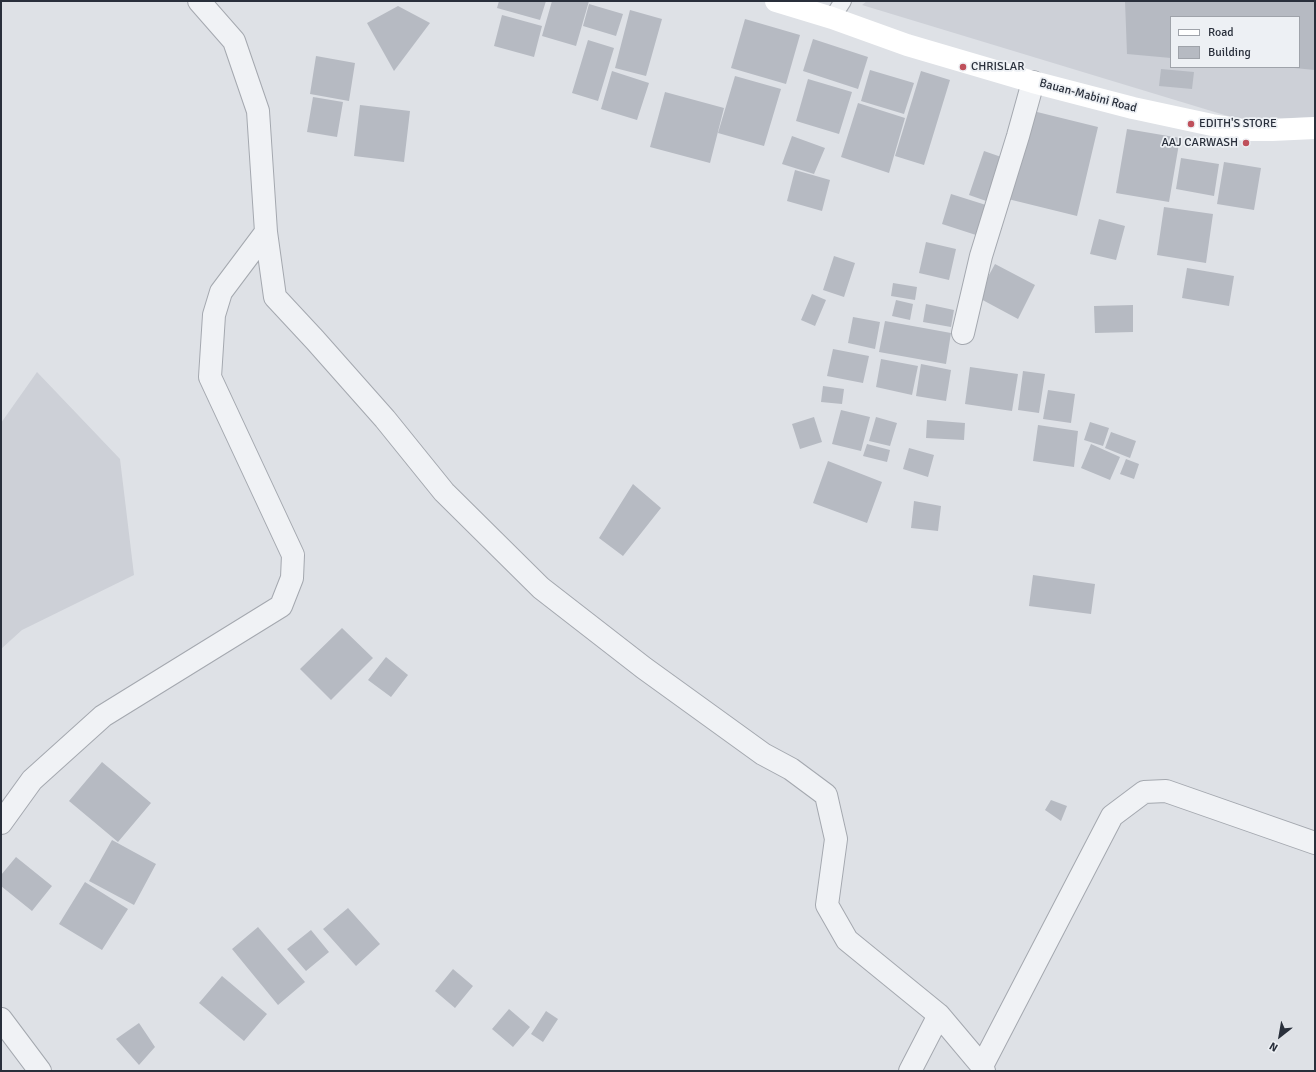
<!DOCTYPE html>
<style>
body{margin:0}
#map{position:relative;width:1316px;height:1072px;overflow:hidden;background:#dee1e6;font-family:Signika,sans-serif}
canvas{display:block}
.frame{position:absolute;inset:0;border:2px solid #292f3b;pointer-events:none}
.legend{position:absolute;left:1170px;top:16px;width:130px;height:52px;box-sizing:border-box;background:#edf0f4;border:1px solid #9fa3aa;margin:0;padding:5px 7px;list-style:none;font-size:12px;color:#292f3b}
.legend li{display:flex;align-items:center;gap:8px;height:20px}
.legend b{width:20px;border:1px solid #9fa3aa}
.north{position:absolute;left:1260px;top:1016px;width:40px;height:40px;-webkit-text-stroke:3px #edf0f4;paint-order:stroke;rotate:211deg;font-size:11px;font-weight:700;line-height:16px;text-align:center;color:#292f3b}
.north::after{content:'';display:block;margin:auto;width:14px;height:18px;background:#292f3b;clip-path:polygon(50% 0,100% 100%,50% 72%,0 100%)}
</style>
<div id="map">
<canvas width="1316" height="1072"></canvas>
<div class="frame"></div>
<ul class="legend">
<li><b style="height:5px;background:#fff"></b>Road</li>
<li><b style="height:11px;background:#b6bac2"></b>Building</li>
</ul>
<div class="north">N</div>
</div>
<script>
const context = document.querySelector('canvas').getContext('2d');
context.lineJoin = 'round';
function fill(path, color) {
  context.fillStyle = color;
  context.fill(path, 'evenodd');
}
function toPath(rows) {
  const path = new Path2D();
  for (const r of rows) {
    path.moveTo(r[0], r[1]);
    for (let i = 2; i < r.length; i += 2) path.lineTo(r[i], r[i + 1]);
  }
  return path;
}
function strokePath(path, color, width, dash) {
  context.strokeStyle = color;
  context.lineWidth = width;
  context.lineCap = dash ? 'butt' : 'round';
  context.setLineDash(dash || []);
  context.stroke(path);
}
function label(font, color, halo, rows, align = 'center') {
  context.font = font + ' Signika,sans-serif';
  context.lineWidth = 3.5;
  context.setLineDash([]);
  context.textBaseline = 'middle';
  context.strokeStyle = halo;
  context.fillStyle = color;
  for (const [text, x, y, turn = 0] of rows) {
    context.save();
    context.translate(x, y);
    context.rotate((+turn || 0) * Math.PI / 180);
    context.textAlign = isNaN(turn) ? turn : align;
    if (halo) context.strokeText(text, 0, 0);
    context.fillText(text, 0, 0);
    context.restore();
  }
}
fill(toPath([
 [867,1,1315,1,1315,117,1241,120,862,5],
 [1171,17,1299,17,1299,67,1171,67],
 [37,372,120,459,134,575,22,630,1,649,1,423]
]), '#cdd0d7');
fill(toPath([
 [499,1,546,1,540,20,497,8],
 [552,1,589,1,576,46,542,36],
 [1125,1,1315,1,1315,70,1294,68,1294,67,1299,67,1299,17,1171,17,1171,58,1127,54],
 [589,4,623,14,616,36,583,26],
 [398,6,430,23,394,71,367,23],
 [630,10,662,19,646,76,615,68],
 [502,15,542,26,534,57,494,46],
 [745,19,800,35,786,84,731,68],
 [813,39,868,57,858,89,803,71],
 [588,40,614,48,598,101,572,93],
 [316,56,355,63,349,101,310,94],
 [1161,69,1194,72,1192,89,1159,86],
 [870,70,914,83,904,114,861,101],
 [612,71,649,83,637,120,601,109],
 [921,71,950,80,924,165,895,156],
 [735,76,781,89,764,146,718,133],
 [808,79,852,92,839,134,796,121],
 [665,92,724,108,710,163,650,147],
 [313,97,343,102,337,137,307,132],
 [858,103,905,118,889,173,841,157],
 [360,105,410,111,404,162,354,156],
 [1029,110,1098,127,1077,216,1008,199],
 [1127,129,1180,138,1169,202,1116,193],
 [792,136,825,148,814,174,782,164],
 [984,151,1007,159,992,203,969,195],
 [1181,158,1219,164,1214,196,1176,189],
 [1224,162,1261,168,1254,210,1217,204],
 [795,170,830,180,822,211,787,201],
 [951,194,986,205,976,235,942,224],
 [1164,207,1213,214,1206,263,1157,255],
 [1099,219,1125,226,1116,260,1090,254],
 [926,242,956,249,949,280,919,273],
 [834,256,855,263,844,297,823,290],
 [995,264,1035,285,1018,319,977,297],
 [1187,268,1234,276,1229,306,1182,298],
 [893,283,917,287,915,300,891,296],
 [812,294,826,300,815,326,801,320],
 [896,300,913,304,910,320,892,316],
 [926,304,954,310,951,327,923,322],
 [1133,305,1133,332,1095,333,1094,306],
 [853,317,880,322,875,349,848,343],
 [885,321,951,333,946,364,879,352],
 [833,349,869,356,863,383,827,376],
 [881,359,918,366,912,395,876,387],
 [921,364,951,370,946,401,916,396],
 [970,367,1018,374,1012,411,965,404],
 [1023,371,1045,374,1039,413,1018,410],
 [823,386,844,389,842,404,821,402],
 [1048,390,1075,394,1071,423,1043,419],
 [841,410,870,417,861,451,832,444],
 [814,417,822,442,800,449,792,424],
 [876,417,897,423,890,446,869,441],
 [927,420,965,423,964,440,926,438],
 [1090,422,1109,428,1103,446,1084,440],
 [1038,425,1078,431,1074,467,1033,461],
 [1111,432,1136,441,1130,458,1105,448],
 [867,444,890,450,887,462,863,456],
 [1091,444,1120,457,1110,480,1081,468],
 [909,448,934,455,928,477,903,469],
 [1126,459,1139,464,1134,479,1120,474],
 [828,461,882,482,867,523,813,503],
 [633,484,661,508,623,556,599,538],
 [914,501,941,506,938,531,911,528],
 [1033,575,1095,584,1091,614,1029,606],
 [342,628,373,658,331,700,300,669],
 [386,657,408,675,391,697,368,680],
 [102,762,151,803,118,842,69,801],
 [1051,800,1067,806,1061,821,1045,810],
 [112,840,156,864,134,905,89,881],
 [16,857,52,886,32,911,1,886,1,875],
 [85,882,128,909,102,950,59,924],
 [348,908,380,944,356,966,323,929],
 [258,927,305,982,278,1005,232,949],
 [311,930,329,952,306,971,287,949],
 [453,969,473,986,455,1008,435,991],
 [222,976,267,1014,244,1041,199,1003],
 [509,1009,530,1027,513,1047,492,1029],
 [546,1011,558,1019,543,1042,531,1034],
 [139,1023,155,1047,139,1065,116,1039]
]), '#b6bac2');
const lane = toPath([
 [832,18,843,1]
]);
const street = toPath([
 [199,1,234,41,258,111,266,232,275,297,315,340,385,419,444,492,541,588,644,668,763,754,791,769,826,795,836,839,827,905,847,940,939,1015,982,1066,984,1071],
 [963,333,981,256,1018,136,1033,82],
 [1,823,32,780,103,716,281,606,292,578,293,555,210,377,214,315,221,292,266,232],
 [1,1019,40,1071],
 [982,1066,1112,816,1144,792,1166,791,1315,843],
 [910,1071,939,1015]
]);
strokePath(lane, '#a4a8af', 18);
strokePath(street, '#a4a8af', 24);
strokePath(lane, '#f0f2f5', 16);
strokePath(street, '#f0f2f5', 22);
strokePath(toPath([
 [776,1,832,18,907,45,1033,82,1133,108,1212,125,1244,130,1272,130,1315,128]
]), '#fff', 22);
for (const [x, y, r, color] of [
 [963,67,4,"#bf505b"],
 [1191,124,4,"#bf505b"],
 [1246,143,4,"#bf505b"]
]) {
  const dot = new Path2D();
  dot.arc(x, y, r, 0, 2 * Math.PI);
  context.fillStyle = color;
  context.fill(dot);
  strokePath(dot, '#edf0f4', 1.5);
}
label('12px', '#292f3b', '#edf0f4', [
 ["CHRISLAR",971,67],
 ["EDITH'S STORE",1199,124],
 ["AAJ CARWASH",1238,143,"right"]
], 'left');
label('12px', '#292f3b', '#edf0f4', [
 ["Bauan-Mabini Road",1088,96,15]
]);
</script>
